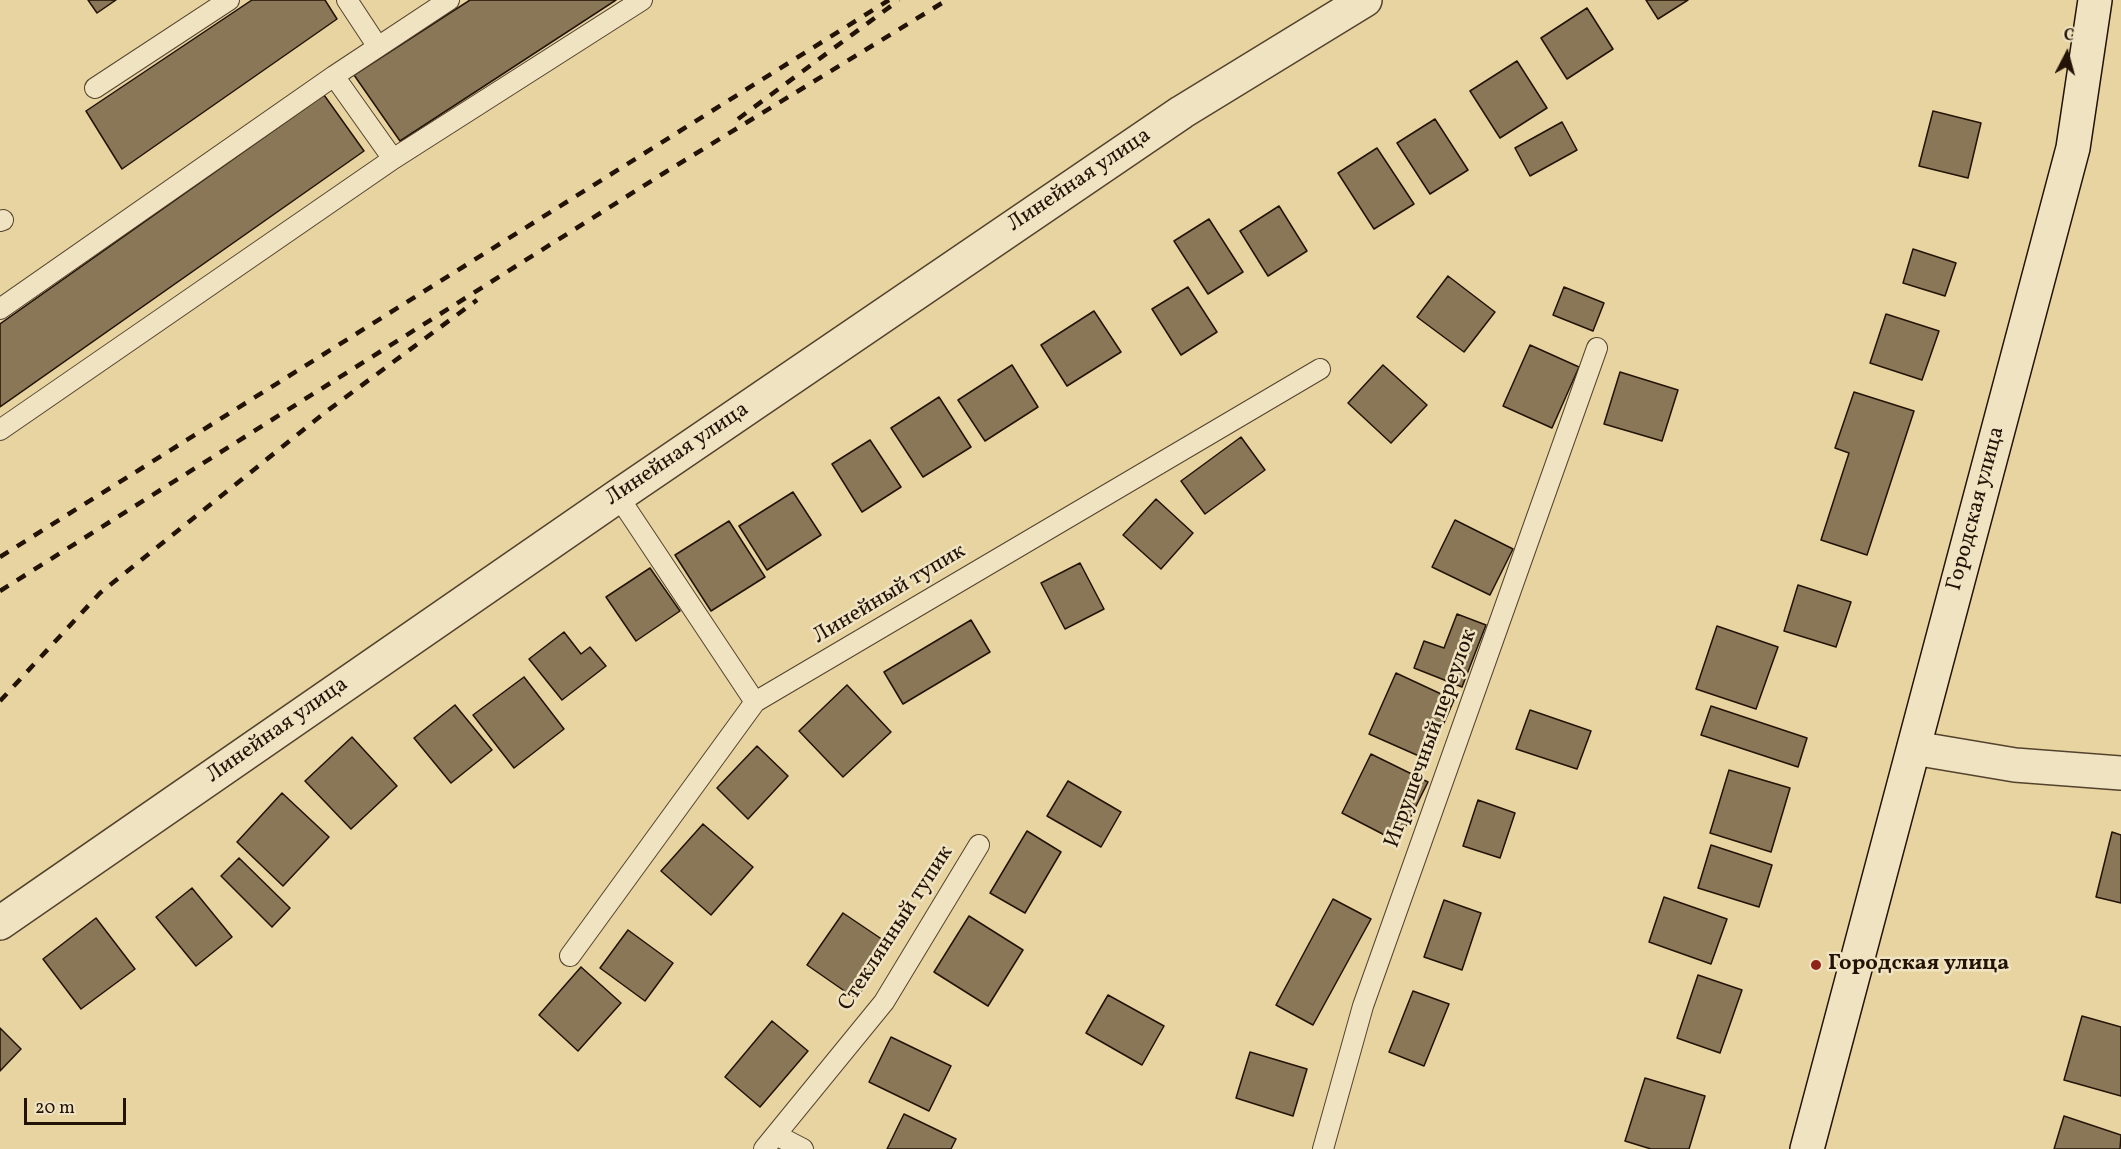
<!DOCTYPE html>
<meta charset="utf-8">
<style>
body{margin:0}
#map{position:relative;width:2121px;height:1149px;overflow:hidden;background:#e7d4a1;font-family:Vollkorn,serif}
canvas{display:block}
.north{position:absolute;left:2037px;top:24px;width:60px;height:60px;-webkit-text-stroke:4px #efe3c2;paint-order:stroke;rotate:6deg;font-size:16px;font-weight:700;line-height:24px;text-align:center;color:#231206}
.north::after{content:'';display:block;margin:auto;width:21px;height:27px;background:#231206;clip-path:polygon(50% 0,100% 100%,50% 72%,0 100%)}
.scale{position:absolute;left:24px;top:1098px;width:102px;height:27px;box-sizing:border-box;border:3px solid #231206;border-top:0;padding-left:8px;font-size:18px;line-height:21px;white-space:nowrap;color:#231206;-webkit-text-stroke:4px #efe3c2;paint-order:stroke}
</style>
<div id="map">
<canvas width="2121" height="1149"></canvas>
<div class="north">С</div>
<div class="scale">20 m</div>
</div>
<script>
const context = document.querySelector('canvas').getContext('2d');
context.lineJoin = 'round';
function fill(path, color) {
  context.fillStyle = color;
  context.fill(path, 'evenodd');
}
function toPath(rows) {
  const path = new Path2D();
  for (const r of rows) {
    path.moveTo(r[0], r[1]);
    for (let i = 2; i < r.length; i += 2) path.lineTo(r[i], r[i + 1]);
  }
  return path;
}
function strokePath(path, color, width, dash) {
  context.strokeStyle = color;
  context.lineWidth = width;
  context.lineCap = dash ? 'butt' : 'round';
  context.setLineDash(dash || []);
  context.stroke(path);
}
function label(font, color, halo, rows, align = 'center') {
  context.font = font + ' Vollkorn,serif';
  context.lineWidth = 5;
  context.setLineDash([]);
  context.textBaseline = 'middle';
  context.strokeStyle = halo;
  context.fillStyle = color;
  for (const [text, x, y, turn = 0] of rows) {
    context.save();
    context.translate(x, y);
    context.rotate((+turn || 0) * Math.PI / 180);
    context.textAlign = isNaN(turn) ? turn : align;
    if (halo) context.strokeText(text, 0, 0);
    context.fillText(text, 0, 0);
    context.restore();
  }
}
const building = toPath([
 [88,0,116,0,97,13,88,0],
 [252,0,325,0,337,19,122,169,86,111,252,0],
 [470,0,616,0,400,141,354,75,470,0],
 [1646,0,1688,0,1658,19,1646,0],
 [1587,8,1613,49,1567,79,1541,38,1587,8],
 [1517,61,1547,108,1500,138,1470,91,1517,61],
 [324,95,364,151,0,407,0,324,324,95],
 [1933,111,1981,123,1968,178,1919,166,1933,111],
 [1435,119,1468,170,1430,194,1397,143,1435,119],
 [1562,122,1577,150,1530,176,1515,148,1562,122],
 [1377,148,1414,204,1374,229,1338,173,1377,148],
 [1279,206,1307,251,1268,276,1240,231,1279,206],
 [1209,219,1243,272,1208,294,1174,241,1209,219],
 [1913,249,1956,263,1945,296,1903,283,1913,249],
 [1448,276,1495,312,1464,352,1417,317,1448,276],
 [1188,287,1217,332,1181,355,1152,309,1188,287],
 [1564,287,1604,303,1593,331,1553,315,1564,287],
 [1094,311,1121,352,1067,386,1041,345,1094,311],
 [1886,314,1939,331,1922,380,1870,363,1886,314],
 [1530,345,1579,367,1552,428,1503,406,1530,345],
 [1012,365,1038,407,985,441,958,400,1012,365],
 [1383,365,1427,405,1391,443,1348,403,1383,365],
 [1620,372,1678,390,1662,441,1604,424,1620,372],
 [1854,392,1914,411,1867,555,1821,540,1849,453,1835,448,1854,392],
 [939,397,971,447,923,477,891,428,939,397],
 [1241,437,1265,470,1205,514,1181,481,1241,437],
 [870,440,901,487,862,512,832,464,870,440],
 [793,492,821,535,767,570,739,526,793,492],
 [1156,499,1193,533,1161,569,1123,535,1156,499],
 [1455,520,1513,549,1490,595,1432,567,1455,520],
 [729,521,765,577,711,611,675,555,729,521],
 [1080,563,1104,609,1065,629,1041,583,1080,563],
 [650,568,680,611,636,641,606,597,650,568],
 [1798,585,1851,602,1836,647,1784,631,1798,585],
 [1457,614,1486,625,1462,687,1414,668,1424,641,1444,648,1457,614],
 [971,620,990,652,903,704,884,672,971,620],
 [1717,626,1778,647,1756,709,1696,689,1717,626],
 [564,632,581,654,590,647,606,666,562,700,529,659,564,632],
 [1396,673,1454,700,1428,760,1369,734,1396,673],
 [524,677,564,729,514,768,473,715,524,677],
 [847,685,891,732,843,777,799,731,847,685],
 [455,705,492,750,451,783,414,738,455,705],
 [1711,706,1807,738,1798,767,1701,735,1711,706],
 [1530,710,1591,731,1577,769,1516,749,1530,710],
 [352,737,397,786,351,829,305,781,352,737],
 [757,746,788,776,748,819,717,788,757,746],
 [1371,754,1428,782,1398,842,1342,813,1371,754],
 [1729,770,1790,788,1771,852,1710,833,1729,770],
 [1068,781,1121,812,1101,847,1047,816,1068,781],
 [282,793,329,837,283,886,237,842,282,793],
 [1478,800,1515,813,1500,858,1463,846,1478,800],
 [703,824,753,867,711,915,661,871,703,824],
 [1027,831,1061,852,1025,913,990,893,1027,831],
 [2112,832,2121,835,2121,903,2096,897,2112,832],
 [1711,845,1772,865,1759,907,1698,888,1711,845],
 [239,858,290,908,272,927,221,876,239,858],
 [192,888,232,937,196,966,156,917,192,888],
 [1664,897,1727,919,1711,964,1649,942,1664,897],
 [1333,899,1371,919,1313,1025,1276,1005,1333,899],
 [1444,900,1481,913,1462,970,1424,957,1444,900],
 [843,913,892,946,856,999,807,965,843,913],
 [969,916,1023,950,988,1006,934,972,969,916],
 [96,918,135,969,81,1009,43,959,96,918],
 [628,930,673,963,645,1001,600,968,628,930],
 [581,967,621,1003,578,1051,539,1015,581,967],
 [1698,975,1742,990,1720,1053,1677,1038,1698,975],
 [1413,991,1449,1004,1424,1066,1389,1052,1413,991],
 [1108,995,1164,1026,1142,1065,1086,1033,1108,995],
 [2082,1016,2121,1027,2121,1096,2064,1080,2082,1016],
 [772,1021,808,1051,760,1107,725,1077,772,1021],
 [0,1028,21,1049,0,1071,0,1028],
 [891,1037,951,1066,929,1111,869,1082,891,1037],
 [1250,1052,1307,1069,1293,1116,1236,1098,1250,1052],
 [1645,1078,1705,1096,1689,1149,1651,1149,1625,1141,1645,1078],
 [904,1114,956,1139,951,1149,887,1149,904,1114],
 [2064,1116,2121,1135,2120,1149,2054,1149,2064,1116]
]);
fill(building, '#897757');
strokePath(building, '#231206', 1.5);
const lane = toPath([
 [347,0,378,47],
 [334,76,393,159],
 [95,88,229,0],
 [0,221,3,220],
 [0,309,334,76,449,0],
 [0,430,393,159,642,0],
 [618,496,755,702],
 [570,956,755,702,1320,369],
 [776,1135,803,1149],
 [764,1149,884,1002,979,845],
 [1323,1149,1363,1006,1597,348]
]);
const street = toPath([
 [1914,748,2015,765,2121,773],
 [0,923,618,496,1182,112,1365,0]
]);
const secondary = toPath([
 [1807,1149,2073,148,2095,0]
]);
strokePath(lane, '#54422d', 22);
strokePath(street, '#54422d', 36);
strokePath(secondary, '#231206', 36);
strokePath(lane, '#efe3c2', 20);
strokePath(street, '#efe3c2', 33);
strokePath(secondary, '#efe3c2', 33);
strokePath(toPath([
 [738,119,899,0],
 [0,557,889,0],
 [0,591,664,173,947,0],
 [0,701,100,593,327,411,477,300]
]), '#231206', 4.5, [10, 10]);
for (const [x, y, r, color] of [
 [1816,965,6,"#8f2418"]
]) {
  const dot = new Path2D();
  dot.arc(x, y, r, 0, 2 * Math.PI);
  context.fillStyle = color;
  context.fill(dot);
  strokePath(dot, '#efe3c2', 2);
}
label('22px', '#231206', '#efe3c2', [
 ["Линейная улица",1080,181,-34],
 ["Линейная улица",678,455,-34],
 ["Городская улица",1977,509,-75],
 ["Линейный тупик",890,595,-31],
 ["Линейная улица",278,731,-35],
 ["Игрушечный переулок",1432,739,-70],
 ["Стеклянный тупик",897,929,-57]
]);
label('bold 22px', '#231206', '#efe3c2', [
 ["Городская улица",1828,965]
], 'left');
</script>
